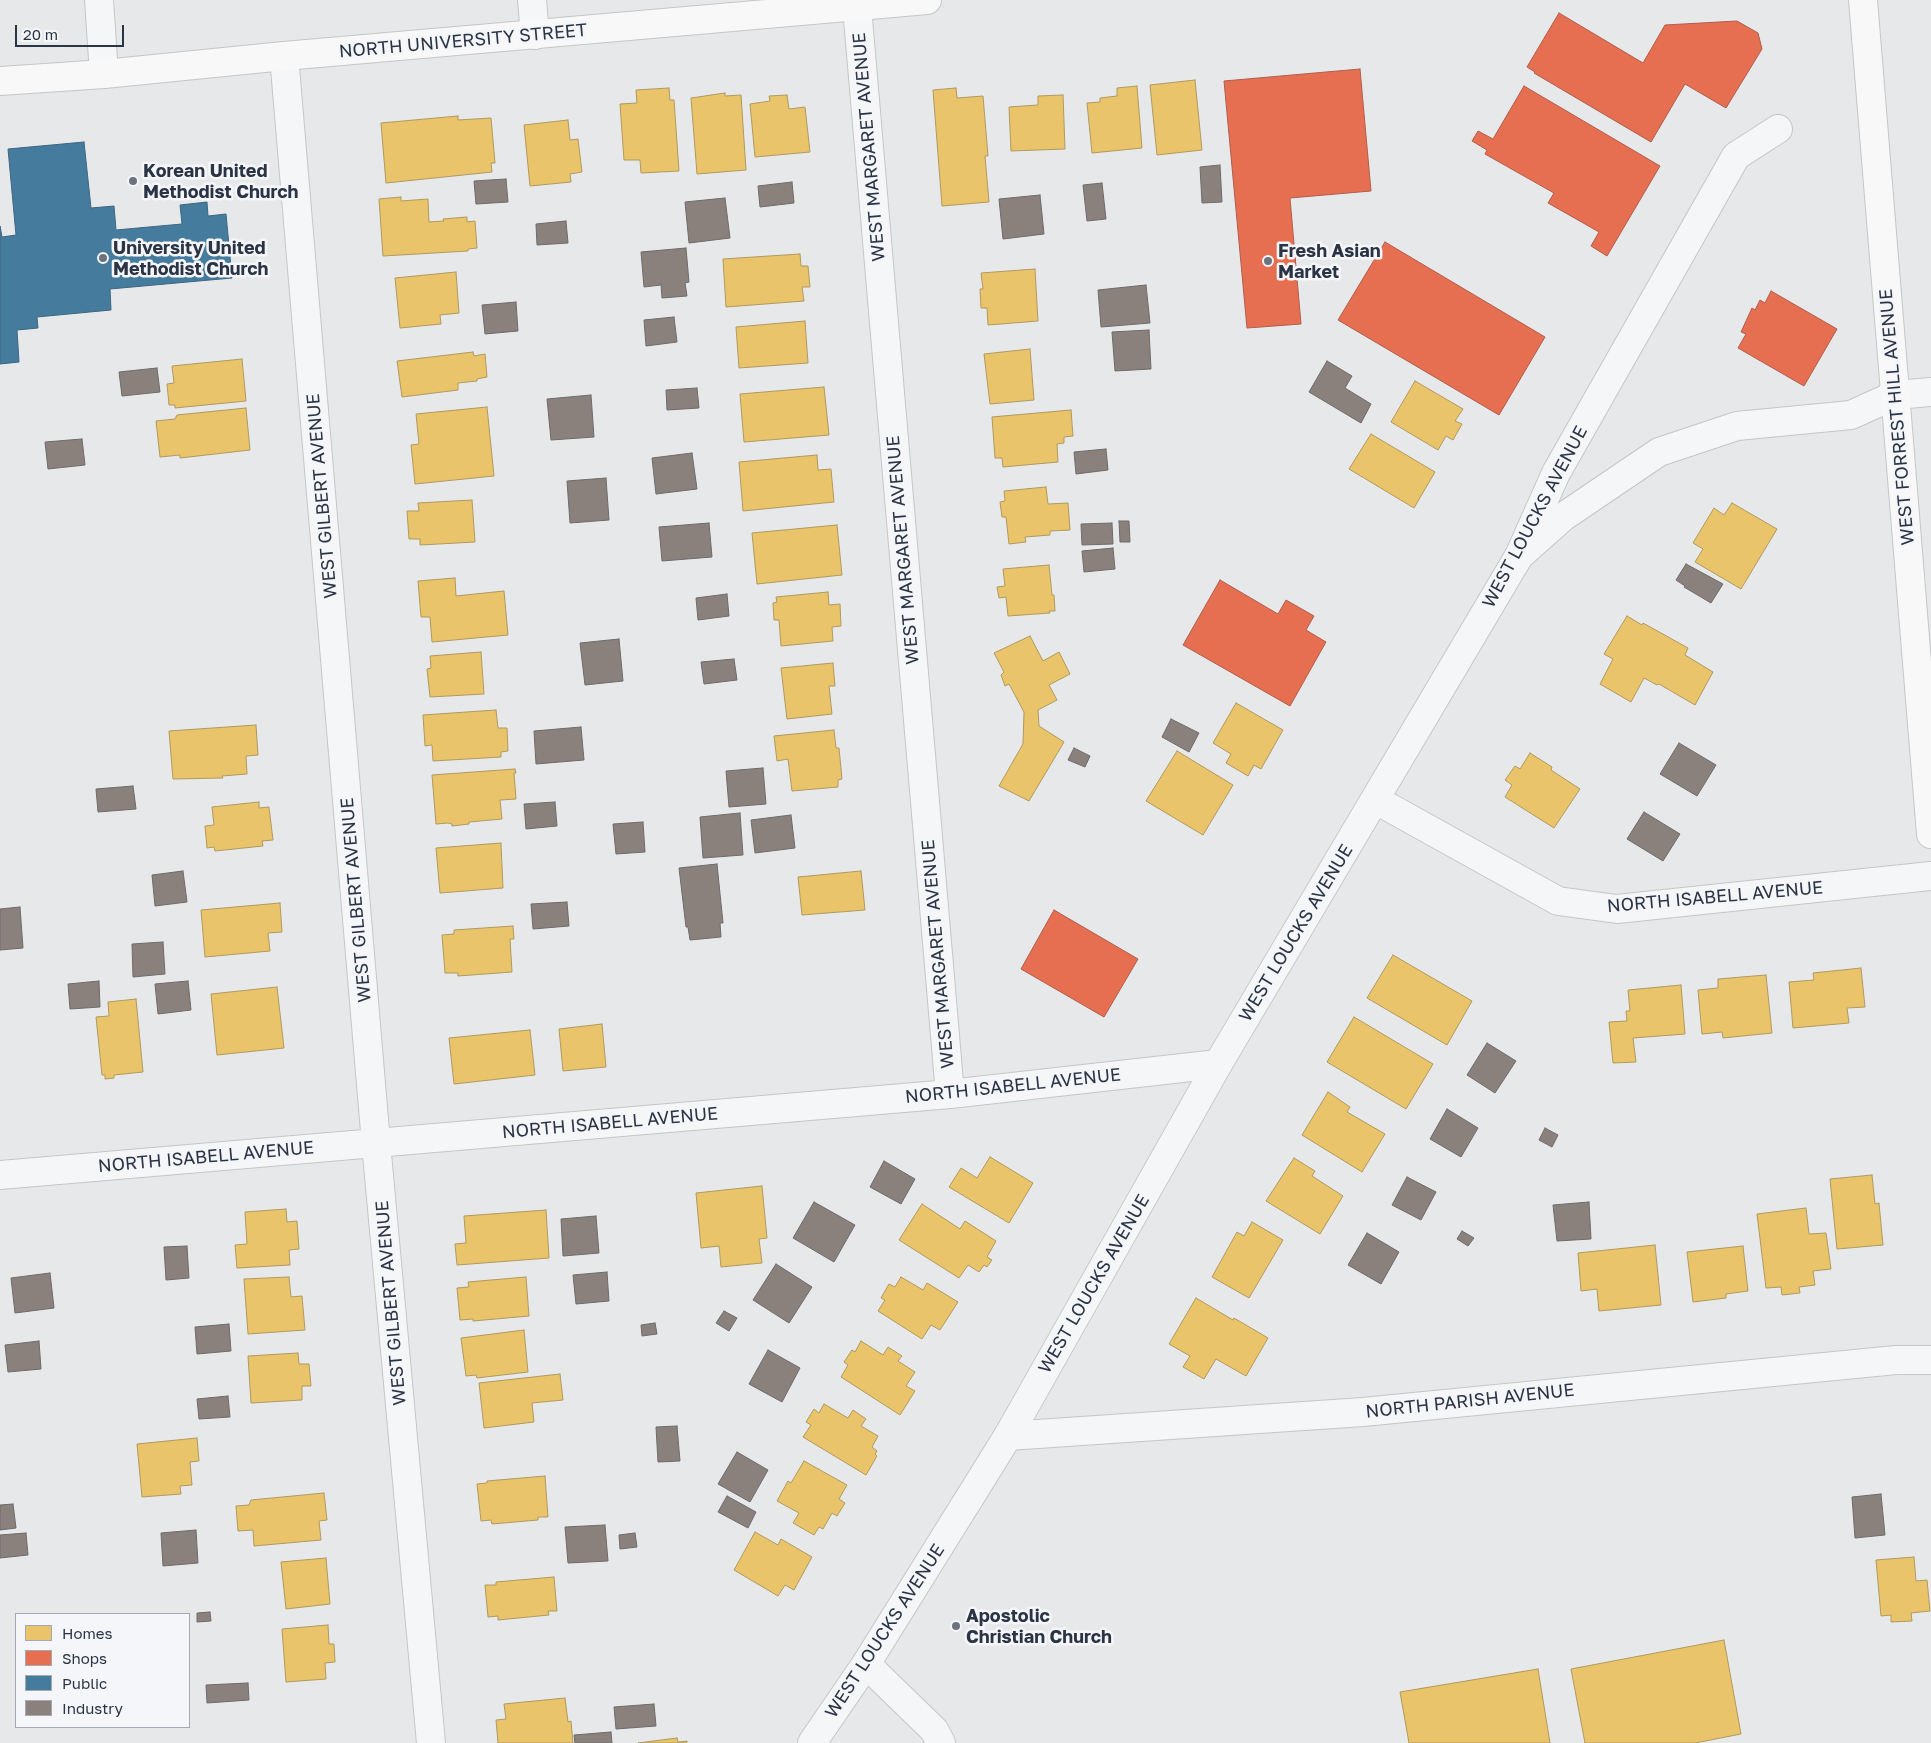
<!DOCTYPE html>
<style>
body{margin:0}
#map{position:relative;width:1931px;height:1743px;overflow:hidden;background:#e6e8ea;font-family:"Golos Text",sans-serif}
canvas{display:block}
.legend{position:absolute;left:15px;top:1613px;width:175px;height:115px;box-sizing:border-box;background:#f4f6f9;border:1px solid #a4a8b1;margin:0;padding:6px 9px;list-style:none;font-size:15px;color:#2b3445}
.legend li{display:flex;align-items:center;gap:10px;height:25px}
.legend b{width:25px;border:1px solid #a4a8b1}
.scale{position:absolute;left:15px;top:25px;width:109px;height:22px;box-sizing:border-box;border:2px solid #2b3445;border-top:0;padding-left:6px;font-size:15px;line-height:18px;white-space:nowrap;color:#2b3445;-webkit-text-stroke:4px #f4f6f9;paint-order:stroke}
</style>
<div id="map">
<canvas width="1931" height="1743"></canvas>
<ul class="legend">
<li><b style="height:14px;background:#e9c46a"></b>Homes</li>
<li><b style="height:14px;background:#e76f51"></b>Shops</li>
<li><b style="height:14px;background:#457b9d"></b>Public</li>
<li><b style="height:14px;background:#8a817c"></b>Industry</li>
</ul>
<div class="scale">20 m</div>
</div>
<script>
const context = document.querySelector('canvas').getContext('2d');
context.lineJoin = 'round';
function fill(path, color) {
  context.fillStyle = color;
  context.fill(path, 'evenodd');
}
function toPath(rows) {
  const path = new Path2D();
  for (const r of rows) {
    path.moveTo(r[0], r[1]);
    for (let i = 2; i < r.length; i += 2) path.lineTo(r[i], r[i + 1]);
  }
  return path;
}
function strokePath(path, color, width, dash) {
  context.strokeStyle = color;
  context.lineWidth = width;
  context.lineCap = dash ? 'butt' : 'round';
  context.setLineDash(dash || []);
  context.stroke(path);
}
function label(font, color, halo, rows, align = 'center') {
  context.font = font + ' "Golos Text",sans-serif';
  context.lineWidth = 5;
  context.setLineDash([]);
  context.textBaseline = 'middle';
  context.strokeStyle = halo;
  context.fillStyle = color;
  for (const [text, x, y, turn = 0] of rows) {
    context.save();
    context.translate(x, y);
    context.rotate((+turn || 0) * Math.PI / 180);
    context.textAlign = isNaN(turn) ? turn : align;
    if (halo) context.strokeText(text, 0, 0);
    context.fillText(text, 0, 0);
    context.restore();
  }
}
const homes = toPath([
 [1195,80,1202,150,1157,155,1150,85,1195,80],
 [1137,86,1142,148,1092,153,1087,103,1100,102,1100,98,1117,96,1117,88,1137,86],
 [669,88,670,100,674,100,679,171,641,173,640,160,624,160,620,104,637,103,636,90,669,88],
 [956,88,957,98,983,96,988,156,985,156,989,202,942,206,933,90,956,88],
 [725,93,725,96,741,95,746,170,697,174,691,98,725,93],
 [787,95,789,109,805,107,810,152,755,157,750,104,770,101,769,96,787,95],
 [1063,95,1065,149,1011,151,1009,107,1038,105,1038,96,1063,95],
 [458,116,458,120,491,118,495,163,491,163,492,172,386,183,381,123,458,116],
 [568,120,570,140,578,139,582,172,570,174,571,182,530,186,524,125,568,120],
 [401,197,401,201,428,199,429,222,444,221,443,219,467,217,467,222,475,221,477,248,468,249,468,251,383,256,379,199,401,197],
 [800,254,801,266,808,266,810,287,802,287,804,301,726,307,723,259,800,254],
 [1035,269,1038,321,988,325,987,308,981,308,980,289,983,289,981,273,1035,269],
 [456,272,459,313,440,315,441,324,400,328,395,278,456,272],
 [805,321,808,363,739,368,736,327,805,321],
 [1030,349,1034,400,990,404,984,354,1030,349],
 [473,352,474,356,485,354,487,377,477,379,477,381,458,383,458,390,402,397,397,361,473,352],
 [242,359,246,401,175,408,175,405,169,405,167,384,174,383,172,366,242,359],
 [1415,381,1463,409,1455,421,1462,424,1453,440,1446,436,1438,450,1391,422,1415,381],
 [824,387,829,435,744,442,740,394,824,387],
 [487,407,494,476,415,484,411,445,419,444,416,414,487,407],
 [246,408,250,450,180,458,180,455,160,457,156,421,175,419,177,415,246,408],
 [1071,410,1073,436,1064,437,1064,443,1057,444,1058,462,1003,467,1002,458,995,458,992,417,1071,410],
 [1371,434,1435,472,1414,508,1349,469,1371,434],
 [817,455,818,470,831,469,834,502,743,511,739,462,817,455],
 [1046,487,1048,504,1068,503,1070,530,1050,531,1050,535,1025,537,1026,542,1009,544,1006,517,1002,517,1000,502,1005,501,1004,491,1046,487],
 [472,500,475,542,420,545,420,539,409,539,407,511,419,511,418,503,472,500],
 [1732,503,1777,529,1741,589,1695,562,1703,549,1693,543,1714,508,1724,515,1732,503],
 [837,525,842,575,757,584,752,533,837,525],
 [1049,565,1052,595,1054,595,1055,611,1049,611,1050,613,1008,616,1006,597,999,598,997,587,1005,586,1003,569,1049,565],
 [455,578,456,596,504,591,508,635,432,642,430,617,421,617,418,581,455,578],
 [828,592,829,605,840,604,841,626,832,627,833,641,781,646,779,620,774,620,773,603,777,602,776,597,828,592],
 [1627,616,1642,625,1643,623,1688,648,1685,655,1713,672,1695,705,1659,684,1657,685,1644,678,1631,702,1600,684,1613,659,1604,654,1627,616],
 [1030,636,1043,661,1059,652,1070,674,1049,685,1057,700,1038,710,1039,726,1064,742,1029,801,999,786,1023,744,1024,712,1009,684,1005,686,1001,675,1004,672,994,653,1030,636],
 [481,652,484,694,430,697,427,669,431,668,430,656,481,652],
 [833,663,835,686,829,686,832,714,787,719,781,668,833,663],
 [1236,703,1283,730,1261,769,1254,765,1248,776,1226,763,1231,754,1213,743,1236,703],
 [496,710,498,728,507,728,508,751,501,752,501,757,433,761,432,745,425,746,423,715,496,710],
 [256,725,258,755,246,756,247,774,222,776,223,778,173,779,169,731,256,725],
 [834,730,836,748,839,748,842,779,838,780,838,787,792,791,788,759,777,761,774,736,834,730],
 [1177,751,1233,785,1203,835,1146,801,1177,751],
 [1530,753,1552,767,1551,770,1580,789,1554,828,1505,797,1512,785,1505,780,1515,766,1520,769,1530,753],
 [515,769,516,773,514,773,516,799,500,800,502,819,469,822,469,824,452,826,452,824,448,823,436,824,432,775,515,769],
 [259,802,259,808,269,807,273,840,262,841,263,846,215,851,214,847,207,848,205,826,214,825,212,807,259,802],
 [501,843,503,888,440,893,436,848,501,843],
 [861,871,865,910,802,915,798,877,861,871],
 [280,903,282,932,268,933,270,951,205,957,201,910,280,903],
 [513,926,514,939,510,939,512,972,458,976,458,973,445,973,442,935,454,934,454,930,513,926],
 [1393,955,1472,1001,1447,1045,1367,998,1393,955],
 [1861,968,1865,1007,1847,1008,1849,1023,1793,1028,1789,982,1814,980,1813,973,1861,968],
 [1766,975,1772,1033,1723,1038,1722,1032,1702,1034,1698,990,1718,988,1718,979,1766,975],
 [1681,985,1685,1034,1633,1038,1636,1062,1613,1063,1609,1022,1627,1021,1626,1011,1630,1011,1628,990,1681,985],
 [277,987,284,1048,217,1055,211,994,277,987],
 [136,999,143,1072,114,1075,114,1078,105,1079,105,1075,102,1075,96,1017,109,1016,108,1002,136,999],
 [1354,1017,1433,1064,1406,1109,1327,1062,1354,1017],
 [602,1024,606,1067,563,1071,559,1029,602,1024],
 [530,1030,535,1075,454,1084,449,1038,530,1030],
 [1328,1092,1350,1107,1347,1112,1385,1134,1362,1172,1302,1135,1328,1092],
 [990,1157,1033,1183,1009,1223,949,1187,961,1168,977,1178,990,1157],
 [1294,1158,1315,1171,1312,1176,1343,1196,1320,1234,1266,1201,1294,1158],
 [1872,1175,1875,1204,1879,1203,1883,1245,1837,1249,1830,1179,1872,1175],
 [762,1186,767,1238,759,1239,762,1263,721,1267,719,1246,701,1248,696,1193,762,1186],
 [922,1204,960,1229,965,1221,996,1241,987,1257,992,1260,987,1267,984,1265,979,1272,968,1265,959,1278,899,1240,922,1204],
 [1806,1208,1809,1234,1826,1233,1831,1269,1813,1271,1815,1285,1799,1287,1800,1293,1782,1295,1781,1287,1766,1288,1757,1214,1806,1208],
 [286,1209,287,1222,297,1221,299,1249,289,1250,290,1265,237,1268,235,1245,247,1244,245,1212,286,1209],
 [546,1210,549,1258,457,1265,455,1244,466,1243,464,1216,546,1210],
 [1252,1222,1283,1240,1249,1298,1212,1277,1237,1232,1244,1236,1252,1222],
 [1655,1245,1661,1305,1599,1311,1597,1289,1581,1291,1578,1253,1655,1245],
 [1743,1246,1748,1291,1726,1294,1726,1298,1693,1302,1687,1252,1743,1246],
 [289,1277,291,1297,302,1296,305,1330,248,1334,244,1279,289,1277],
 [526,1277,529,1316,473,1321,473,1319,460,1320,457,1288,469,1287,468,1282,526,1277],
 [901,1277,923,1290,927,1283,958,1302,940,1330,931,1325,922,1339,878,1311,885,1300,881,1298,889,1284,895,1287,901,1277],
 [1196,1298,1233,1320,1234,1318,1268,1338,1246,1376,1216,1359,1204,1379,1183,1367,1190,1356,1169,1344,1196,1298],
 [524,1330,528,1372,477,1378,476,1375,466,1376,461,1338,524,1330],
 [861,1341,883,1355,888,1347,902,1356,898,1361,915,1372,906,1386,915,1391,900,1415,841,1377,848,1365,844,1362,852,1350,855,1352,861,1341],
 [298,1353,299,1364,309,1364,311,1386,302,1386,302,1400,251,1403,248,1356,298,1353],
 [560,1374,563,1400,532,1403,534,1422,484,1428,479,1383,560,1374],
 [824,1404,848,1418,853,1410,866,1419,861,1426,878,1436,872,1447,877,1451,875,1454,877,1456,866,1475,803,1437,811,1425,806,1422,814,1409,819,1413,824,1404],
 [197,1438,199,1461,190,1462,192,1485,180,1486,181,1494,142,1497,137,1444,197,1438],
 [804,1461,847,1485,839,1499,845,1503,837,1516,832,1513,823,1529,819,1527,814,1535,793,1523,799,1513,777,1501,788,1481,791,1483,804,1461],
 [545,1476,548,1517,538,1517,538,1520,492,1524,491,1520,481,1521,477,1484,487,1483,487,1481,545,1476],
 [324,1493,327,1520,319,1521,321,1540,254,1546,253,1530,238,1531,236,1506,249,1505,251,1500,324,1493],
 [755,1532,778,1545,781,1539,812,1557,794,1590,785,1585,778,1596,734,1570,755,1532],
 [1914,1557,1916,1581,1927,1580,1930,1611,1911,1613,1912,1621,1891,1622,1891,1615,1881,1616,1876,1560,1914,1557],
 [326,1558,330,1604,286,1609,281,1562,326,1558],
 [554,1577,557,1611,548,1611,549,1615,498,1620,498,1616,488,1617,485,1585,496,1585,496,1582,554,1577],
 [328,1625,329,1644,334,1644,335,1662,325,1663,326,1679,286,1682,282,1629,328,1625],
 [1724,1640,1741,1734,1695,1743,1585,1743,1571,1669,1724,1640],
 [1538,1669,1550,1743,1409,1743,1400,1692,1538,1669],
 [565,1698,568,1722,571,1721,573,1743,498,1743,496,1720,506,1719,504,1704,565,1698],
 [677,1738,678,1742,687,1741,687,1743,638,1743,677,1738]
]);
fill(homes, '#e9c46a');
strokePath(homes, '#b0995f', 1);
const shops = toPath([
 [1559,13,1643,63,1665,25,1737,21,1758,33,1762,49,1726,108,1685,84,1651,142,1534,73,1535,72,1527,67,1559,13],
 [1360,69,1371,191,1290,198,1301,324,1247,328,1224,81,1360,69],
 [1524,86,1660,166,1607,256,1591,246,1599,232,1548,203,1554,193,1485,154,1487,150,1472,141,1478,131,1493,139,1524,86],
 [1385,242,1545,337,1499,415,1338,320,1385,242],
 [1771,291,1837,329,1804,386,1738,348,1746,334,1741,332,1752,308,1755,310,1760,300,1765,303,1771,291],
 [1220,580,1278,614,1286,600,1314,616,1306,630,1326,642,1290,706,1183,645,1220,580],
 [1054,910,1138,959,1104,1017,1021,969,1054,910]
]);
fill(shops, '#e76f51');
strokePath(shops, '#af5d4d', 1);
const public = toPath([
 [84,142,91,208,114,206,116,230,182,224,180,205,207,202,208,216,226,214,232,278,110,289,111,310,37,317,38,328,17,330,19,362,0,364,0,226,2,237,16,235,8,149,84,142]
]);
fill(public, '#457b9d');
strokePath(public, '#3d6683', 1);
const industry = toPath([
 [1220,165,1222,202,1202,203,1200,167,1220,165],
 [506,179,508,202,476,204,474,181,506,179],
 [792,182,794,203,760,207,758,186,792,182],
 [1102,183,1106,219,1087,221,1083,185,1102,183],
 [1040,195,1044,234,1003,239,999,199,1040,195],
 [725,198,730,238,689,243,685,202,725,198],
 [566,221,568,243,537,245,536,224,566,221],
 [686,248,689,282,685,283,687,296,662,298,661,285,644,287,641,252,686,248],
 [1146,285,1150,323,1101,327,1098,290,1146,285],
 [516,302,518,331,485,334,482,305,516,302],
 [674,317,677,342,646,346,644,320,674,317],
 [1149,330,1151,369,1115,371,1112,332,1149,330],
 [1327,361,1352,376,1345,388,1371,404,1361,423,1309,392,1327,361],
 [157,368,160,392,122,396,119,372,157,368],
 [697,388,699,408,667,410,666,390,697,388],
 [591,395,594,437,551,440,547,399,591,395],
 [82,439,85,465,48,469,45,442,82,439],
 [1106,449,1108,470,1076,474,1074,452,1106,449],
 [692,453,697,489,656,494,652,458,692,453],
 [606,478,609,520,570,523,567,481,606,478],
 [1119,521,1129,521,1130,542,1120,542,1119,521],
 [709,523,712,557,662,561,659,527,709,523],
 [1112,523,1113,544,1082,545,1081,524,1112,523],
 [1113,548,1115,569,1084,572,1082,551,1113,548],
 [1686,564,1723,584,1711,603,1684,587,1685,586,1676,580,1686,564],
 [727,594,729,616,698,620,696,598,727,594],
 [619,639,623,681,585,685,580,643,619,639],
 [734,659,737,680,704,684,701,662,734,659],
 [1171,719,1199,733,1189,752,1162,737,1171,719],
 [581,727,584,760,536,764,534,731,581,727],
 [1679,743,1716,765,1697,796,1660,774,1679,743],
 [1074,748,1090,756,1085,767,1068,760,1074,748],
 [763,768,766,804,729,807,726,771,763,768],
 [133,786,136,809,98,812,96,789,133,786],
 [555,802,557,826,526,829,524,804,555,802],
 [1644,812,1680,834,1663,861,1627,839,1644,812],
 [740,813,743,855,703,858,700,817,740,813],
 [791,815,795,848,755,853,751,820,791,815],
 [643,822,645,852,616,854,613,824,643,822],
 [717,864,723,923,720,923,721,937,690,940,688,927,686,927,679,868,717,864],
 [183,871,187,902,155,906,152,875,183,871],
 [567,902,569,926,533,929,531,904,567,902],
 [20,907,23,948,0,950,0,909,20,907],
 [163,942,165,974,133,977,132,944,163,942],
 [99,981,100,1007,70,1009,68,984,99,981],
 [188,981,191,1010,158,1014,155,984,188,981],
 [1487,1043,1516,1061,1495,1093,1467,1075,1487,1043],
 [1447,1109,1478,1128,1461,1157,1430,1139,1447,1109],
 [1545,1128,1558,1135,1552,1147,1539,1140,1545,1128],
 [884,1161,915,1179,901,1204,870,1187,884,1161],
 [1407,1177,1436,1192,1421,1220,1392,1205,1407,1177],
 [814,1202,855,1225,834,1262,793,1238,814,1202],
 [1589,1202,1591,1239,1557,1241,1553,1205,1589,1202],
 [596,1216,599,1253,563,1256,561,1219,596,1216],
 [1462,1231,1474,1238,1468,1246,1457,1239,1462,1231],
 [1367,1233,1399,1252,1381,1284,1348,1265,1367,1233],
 [187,1246,189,1278,166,1280,164,1247,187,1246],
 [776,1264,812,1287,789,1323,753,1300,776,1264],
 [607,1272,609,1301,576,1304,573,1275,607,1272],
 [50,1273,54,1308,15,1313,11,1278,50,1273],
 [724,1311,737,1318,729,1331,716,1323,724,1311],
 [655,1323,657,1334,642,1336,641,1325,655,1323],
 [229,1324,231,1351,197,1354,195,1327,229,1324],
 [39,1341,41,1369,8,1372,5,1345,39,1341],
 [768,1350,800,1368,782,1402,749,1384,768,1350],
 [228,1396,230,1417,199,1419,197,1399,228,1396],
 [677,1426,680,1461,658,1462,656,1427,677,1426],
 [737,1452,768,1470,750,1502,718,1484,737,1452],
 [1881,1494,1885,1535,1855,1538,1852,1497,1881,1494],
 [727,1496,756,1512,748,1528,718,1512,727,1496],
 [13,1504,16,1528,0,1530,0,1505,13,1504],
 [605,1525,608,1561,568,1563,565,1527,605,1525],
 [196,1530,198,1563,163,1566,161,1533,196,1530],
 [26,1533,28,1555,0,1558,0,1535,26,1533],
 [635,1533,637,1547,620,1549,619,1535,635,1533],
 [210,1612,211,1621,197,1622,197,1613,210,1612],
 [248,1683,249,1700,207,1703,206,1685,248,1683],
 [654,1704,656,1726,616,1729,614,1707,654,1704],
 [611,1732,612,1743,575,1743,574,1735,611,1732]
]);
fill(industry, '#8a817c');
strokePath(industry, '#6e6a6c', 1);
const minor = toPath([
 [99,0,104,74],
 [532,0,535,35],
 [857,7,950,1094],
 [284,56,376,1143,431,1743],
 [1895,395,1931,392],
 [1519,556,1556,473,1736,156,1778,129],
 [0,1175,950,1094,1218,1064],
 [1008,1436,1363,1412,1896,1360,1931,1360],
 [866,1664,934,1730,941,1743]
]);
const tertiary = toPath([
 [1376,800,1558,901,1617,909,1931,876],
 [812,1743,866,1664,1008,1436,1218,1064,1519,556,1563,517,1659,452,1737,426,1851,415,1895,395]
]);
const secondary = toPath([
 [1863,0,1931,834],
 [0,81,104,74,284,56,927,0]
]);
strokePath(minor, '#c4c6c8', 30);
strokePath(tertiary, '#c4c6c8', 30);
strokePath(secondary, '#c4c6c8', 30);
strokePath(minor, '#f5f6f7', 28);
strokePath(tertiary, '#f5f6f7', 28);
strokePath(secondary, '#f8f8f8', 28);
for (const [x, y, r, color] of [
 [133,181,5,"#6c737f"],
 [103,258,5,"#6c737f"],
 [1268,261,5,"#6c737f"],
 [956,1626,5,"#6c737f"]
]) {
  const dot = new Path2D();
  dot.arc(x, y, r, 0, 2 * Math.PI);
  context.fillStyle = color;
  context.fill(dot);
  strokePath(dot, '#f4f6f9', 2);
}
label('18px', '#2b3445', '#f4f6f9', [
 ["NORTH UNIVERSITY STREET",463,41,-5],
 ["WEST MARGARET AVENUE",869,147,-95],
 ["WEST FORREST HILL AVENUE",1897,417,-95],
 ["WEST GILBERT AVENUE",322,496,-95],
 ["WEST LOUCKS AVENUE",1535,517,-62],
 ["WEST MARGARET AVENUE",903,550,-95],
 ["NORTH ISABELL AVENUE",1715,897,-5],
 ["WEST GILBERT AVENUE",356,900,-95],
 ["WEST LOUCKS AVENUE",1296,933,-59],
 ["WEST MARGARET AVENUE",938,954,-95],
 ["NORTH ISABELL AVENUE",1013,1086,-6],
 ["NORTH ISABELL AVENUE",610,1123,-5],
 ["NORTH ISABELL AVENUE",206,1157,-5],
 ["WEST LOUCKS AVENUE",1094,1284,-60],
 ["WEST GILBERT AVENUE",391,1303,-95],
 ["NORTH PARISH AVENUE",1470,1401,-6],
 ["WEST LOUCKS AVENUE",885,1631,-57]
]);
label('bold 18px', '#2b3445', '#f4f6f9', [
 ["Korean United",143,171],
 ["Methodist Church",143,192],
 ["University United",113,248],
 ["Methodist Church",113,269],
 ["Fresh Asian",1278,251],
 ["Market",1278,272],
 ["Apostolic",966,1616],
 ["Christian Church",966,1637]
], 'left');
</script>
